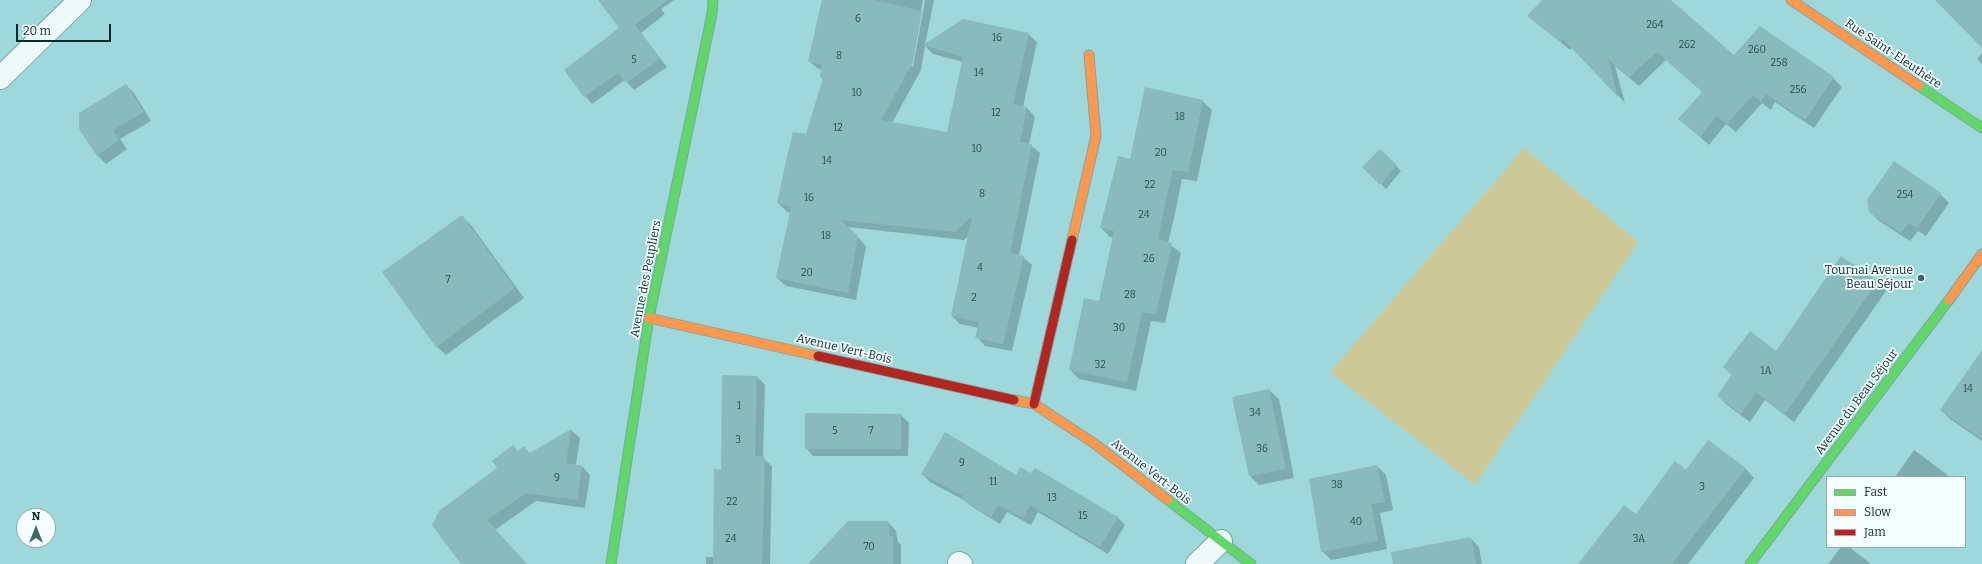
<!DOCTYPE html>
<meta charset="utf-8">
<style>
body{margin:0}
#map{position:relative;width:1982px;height:564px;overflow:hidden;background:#9ed8da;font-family:Bitter,serif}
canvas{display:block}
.legend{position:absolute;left:1826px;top:476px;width:140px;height:72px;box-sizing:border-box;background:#f4fefe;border:1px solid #95aaaa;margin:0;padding:5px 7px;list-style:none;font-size:12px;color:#072b2c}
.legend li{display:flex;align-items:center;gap:8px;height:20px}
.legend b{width:20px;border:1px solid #95aaaa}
.north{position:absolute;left:16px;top:508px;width:40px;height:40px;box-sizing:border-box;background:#f4fefe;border:1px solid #95aaaa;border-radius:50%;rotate:0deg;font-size:11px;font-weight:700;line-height:16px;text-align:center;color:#072b2c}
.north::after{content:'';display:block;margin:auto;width:14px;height:18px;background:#3c6869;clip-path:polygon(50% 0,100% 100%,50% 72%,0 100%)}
.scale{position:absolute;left:16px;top:24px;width:95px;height:18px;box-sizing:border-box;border:2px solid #072b2c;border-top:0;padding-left:5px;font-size:12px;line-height:14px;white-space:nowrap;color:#072b2c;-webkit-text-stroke:3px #f4fefe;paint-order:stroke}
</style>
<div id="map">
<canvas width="1982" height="564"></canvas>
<ul class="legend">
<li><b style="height:5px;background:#63d668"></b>Fast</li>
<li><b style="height:5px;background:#ff974d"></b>Slow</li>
<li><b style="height:5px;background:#b3261e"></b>Jam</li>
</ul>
<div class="north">N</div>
<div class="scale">20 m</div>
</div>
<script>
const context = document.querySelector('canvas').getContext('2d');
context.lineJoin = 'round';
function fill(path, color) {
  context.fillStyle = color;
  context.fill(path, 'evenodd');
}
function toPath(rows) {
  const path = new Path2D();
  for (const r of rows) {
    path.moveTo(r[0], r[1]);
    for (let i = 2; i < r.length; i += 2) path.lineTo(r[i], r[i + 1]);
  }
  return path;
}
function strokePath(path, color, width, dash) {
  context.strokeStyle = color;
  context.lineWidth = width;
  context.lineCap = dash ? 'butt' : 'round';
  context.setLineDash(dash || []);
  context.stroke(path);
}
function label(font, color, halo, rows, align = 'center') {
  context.font = font + ' Bitter,serif';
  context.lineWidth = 3.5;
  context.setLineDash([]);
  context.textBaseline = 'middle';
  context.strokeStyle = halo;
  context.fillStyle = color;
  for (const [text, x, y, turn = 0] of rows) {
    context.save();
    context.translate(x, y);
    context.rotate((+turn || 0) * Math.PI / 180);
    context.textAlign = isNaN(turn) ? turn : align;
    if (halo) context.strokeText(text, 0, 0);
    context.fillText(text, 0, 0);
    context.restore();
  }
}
fill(toPath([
 [1524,148,1638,242,1475,485,1330,372]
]), '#cdc897');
fill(toPath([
 [599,0,674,0,661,9,665,14,641,33,667,67,634,90,625,80,592,104,585,96,620,28],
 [823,0,923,0,911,66,913,67,925,0,934,0,925,45,1028,34,1037,42,1023,107,1027,108,1035,117,1029,144,1040,153,1019,256,1023,257,1032,265,1012,351,985,346,977,337,979,328,960,324,952,316,969,235,964,240,848,227,866,246,856,300,786,286,777,278,791,213,787,212,778,203,807,135,824,80,821,77,822,70,818,69,809,61],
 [925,46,933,54,963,62,947,133,892,123,921,70],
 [1543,0,1668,0,1734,57,1833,78,1842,87,1814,128,1775,102,1771,110,1762,103,1736,132,1726,124,1709,145,1680,119,1703,92,1666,60,1639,86,1615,66,1625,103,1572,47,1570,50,1529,16],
 [1982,53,1982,64,1977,59],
 [126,85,134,93,151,121,120,139,127,149,106,164,97,155],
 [1202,101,1212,110,1197,181,1182,179,1175,214,1168,243,1181,253,1165,323,1151,321,1136,391,1079,379,1070,370,1100,303,1113,238,1110,237,1101,228,1131,160],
 [1380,150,1401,171,1386,189,1364,167],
 [1940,194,1949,203,1926,236,1918,231,1910,241,1879,221,1870,212],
 [461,216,471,225,524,298,446,355,436,346],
 [1877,282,1886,291,1794,422,1765,400,1750,422,1727,405,1718,396,1732,375,1724,367,1777,352],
 [1982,362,1982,441,1950,419,1941,410],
 [757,377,765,385,763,458,772,466,770,564,706,564,706,557,714,557,722,471],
 [1269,390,1279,399,1294,478,1259,485,1250,476,1233,397],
 [901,415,909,423,908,456,813,456,806,448],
 [571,430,580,438,576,465,582,466,590,475,585,508,536,501,495,530,526,564,472,564,458,545,519,452,525,448,530,454],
 [1914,450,1945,473,1949,477,1895,477],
 [1377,466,1386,475,1393,510,1380,513,1387,549,1331,560,1322,551],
 [1745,468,1754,478,1688,564,1586,564,1636,515,1686,471],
 [922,474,1016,476,1117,517,1125,525,1108,554,1038,512,1031,525,1007,512,1000,524,971,506,964,500,930,482],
 [888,522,896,531,898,542,901,545,901,564,809,564],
 [1470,538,1479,547,1482,564,1403,564],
 [1841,547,1849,547,1871,564,1828,564]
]), '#0003');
fill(toPath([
 [598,0,668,0,635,25,660,59,626,83,618,73,584,97,564,70,619,28],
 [822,0,874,0,922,11,913,62,881,120,947,132,963,57,923,45,963,19,1029,33,1013,104,1027,107,1020,142,1032,144,1010,253,1024,256,1003,344,975,338,979,322,951,316,972,216,955,232,841,220,858,236,848,293,776,278,791,207,777,203,786,161,793,132,806,134,823,78,820,77,822,65,808,61],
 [1542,0,1671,0,1734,55,1760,26,1834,77,1805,120,1766,94,1761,102,1753,95,1727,124,1717,116,1700,137,1678,119,1702,92,1657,52,1629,77,1608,59,1618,97,1563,39,1560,42,1527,16],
 [1935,0,1982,0,1982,48],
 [126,84,144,112,113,130,119,140,97,156,79,129,79,113],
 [1145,87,1203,100,1188,172,1173,170,1165,204,1158,239,1172,243,1156,314,1142,312,1127,382,1069,370,1084,298,1099,301,1114,231,1100,228,1118,156,1130,159],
 [1380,149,1397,165,1380,185,1362,167],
 [1894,161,1941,193,1917,228,1909,223,1901,233,1869,212,1867,200],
 [462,215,515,288,436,347,382,272],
 [1841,256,1878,281,1785,414,1756,392,1741,414,1717,396,1732,374,1723,367,1750,331,1776,351],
 [1982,350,1982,439,1940,410],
 [722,375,757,376,755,456,765,457,762,564,713,564,714,469,721,470],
 [1269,389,1286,469,1249,476,1232,397],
 [805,413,901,414,901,449,805,449],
 [571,429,566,463,582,466,577,500,526,493,487,520,527,564,461,564,432,525,439,511,497,468,492,461,513,445,518,451,525,446,528,454],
 [945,432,1016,475,1020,467,1031,473,1035,468,1118,517,1100,547,1030,505,1023,518,998,505,991,517,961,499,963,496,921,474],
 [1708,440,1746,468,1672,564,1578,564,1624,505,1636,514,1675,461,1686,470],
 [1377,465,1385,502,1371,504,1378,541,1321,552,1309,479],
 [848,521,888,521,890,536,893,536,893,564,808,564],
 [1471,537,1476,564,1393,564,1391,552]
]), '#89babc');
const street = toPath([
 [0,78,80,0],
 [959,563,961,564],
 [1197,564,1221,541]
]);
const fast = toPath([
 [1919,86,1982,128],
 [1168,500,1251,564],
 [611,564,649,318,712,14,713,0],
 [1750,564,1949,300]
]);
const slow = toPath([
 [1791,0,1919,86],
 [1072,240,1096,136,1089,55],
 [1949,300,1982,254],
 [649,318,818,356],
 [1014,400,1034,404,1095,444,1168,500]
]);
const jam = toPath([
 [818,356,1014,400],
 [1034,404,1072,240]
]);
strokePath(street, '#76a7a8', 24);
strokePath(fast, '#76a7a8', 11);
strokePath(slow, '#76a7a8', 11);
strokePath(jam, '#76a7a8', 11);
strokePath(street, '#f0f9f9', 22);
strokePath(fast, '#63d668', 9);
strokePath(slow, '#ff974d', 9);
strokePath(jam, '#b3261e', 9);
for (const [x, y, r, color] of [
 [1921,278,4,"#3c6869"]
]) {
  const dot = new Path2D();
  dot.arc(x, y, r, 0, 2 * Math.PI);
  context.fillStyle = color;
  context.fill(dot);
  strokePath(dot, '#f4fefe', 1.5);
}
label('10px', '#284f50', null, [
 ["6",858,19],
 ["264",1655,25],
 ["16",997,38],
 ["262",1687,45],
 ["260",1757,50],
 ["8",839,56],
 ["5",634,60],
 ["258",1779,63],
 ["14",979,73],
 ["256",1798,90],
 ["10",857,93],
 ["12",996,113],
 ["18",1180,117],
 ["12",838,128],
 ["10",977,149],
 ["20",1161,153],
 ["14",827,161],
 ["22",1150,185],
 ["8",982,194],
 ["254",1905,195],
 ["16",809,198],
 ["24",1144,215],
 ["18",826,236],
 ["26",1149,259],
 ["4",980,268],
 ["20",807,273],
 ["7",448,280],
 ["28",1130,295],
 ["2",974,298],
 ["30",1119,328],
 ["32",1100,365],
 ["1A",1766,371],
 ["14",1968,389],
 ["1",739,406],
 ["34",1255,413],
 ["5",835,431],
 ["7",871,431],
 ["3",738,440],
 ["36",1262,449],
 ["9",962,463],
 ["9",557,478],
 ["11",993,482],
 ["38",1337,485],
 ["3",1702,487],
 ["13",1052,498],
 ["22",732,502],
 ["15",1083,516],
 ["40",1356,522],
 ["24",731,539],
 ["3A",1639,539],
 ["70",869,547]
]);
label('12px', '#072b2c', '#f4fefe', [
 ["Rue Saint-Eleuthère",1893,54,34],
 ["Avenue des Peupliers",646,279,-79],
 ["Avenue Vert-Bois",844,349,13],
 ["Avenue du Beau Séjour",1857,402,-53],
 ["Avenue Vert-Bois",1151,472,38]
]);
label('12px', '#072b2c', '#f4fefe', [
 ["Tournai Avenue",1913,271],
 ["Beau Séjour",1913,285]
], 'right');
</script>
